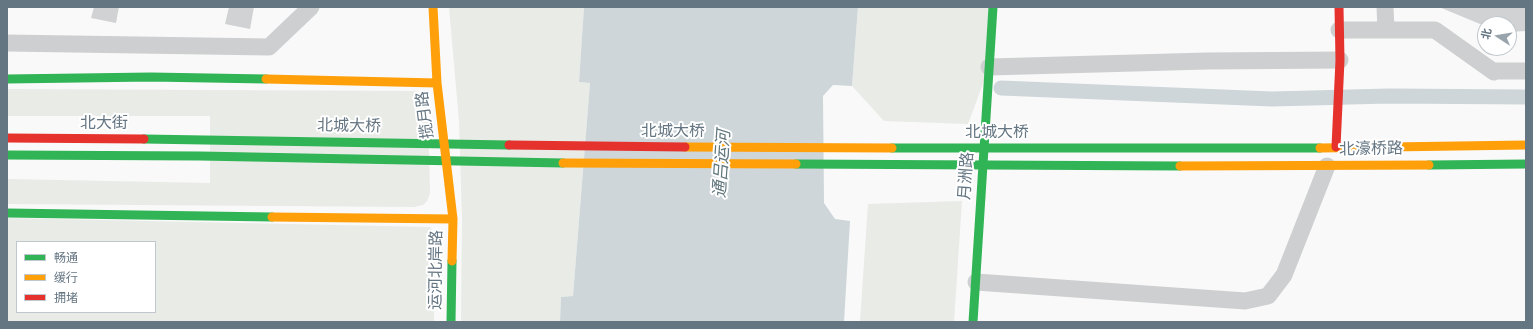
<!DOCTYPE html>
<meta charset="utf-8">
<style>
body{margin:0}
#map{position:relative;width:1533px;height:329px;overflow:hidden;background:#f9f9f9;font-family:Jost,"Noto Sans SC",sans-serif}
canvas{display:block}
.frame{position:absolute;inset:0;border:8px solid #657683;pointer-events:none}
.legend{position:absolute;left:16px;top:241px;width:140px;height:72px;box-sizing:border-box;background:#fff;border:1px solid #c1c8cd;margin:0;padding:5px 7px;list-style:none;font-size:12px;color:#657683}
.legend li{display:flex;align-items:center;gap:8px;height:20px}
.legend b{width:20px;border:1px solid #c1c8cd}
.north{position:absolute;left:1477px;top:16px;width:40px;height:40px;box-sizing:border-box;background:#fff;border:1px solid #c1c8cd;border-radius:50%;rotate:282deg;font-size:11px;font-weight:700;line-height:16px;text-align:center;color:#657683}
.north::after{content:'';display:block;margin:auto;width:14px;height:18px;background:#99a4ac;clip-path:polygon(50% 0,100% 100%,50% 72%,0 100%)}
</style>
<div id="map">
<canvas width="1533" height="329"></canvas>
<div class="frame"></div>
<ul class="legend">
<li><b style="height:5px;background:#30b455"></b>畅通</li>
<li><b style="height:5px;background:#ff9f0a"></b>缓行</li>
<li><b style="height:5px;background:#e5322d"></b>拥堵</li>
</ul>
<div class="north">北</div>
</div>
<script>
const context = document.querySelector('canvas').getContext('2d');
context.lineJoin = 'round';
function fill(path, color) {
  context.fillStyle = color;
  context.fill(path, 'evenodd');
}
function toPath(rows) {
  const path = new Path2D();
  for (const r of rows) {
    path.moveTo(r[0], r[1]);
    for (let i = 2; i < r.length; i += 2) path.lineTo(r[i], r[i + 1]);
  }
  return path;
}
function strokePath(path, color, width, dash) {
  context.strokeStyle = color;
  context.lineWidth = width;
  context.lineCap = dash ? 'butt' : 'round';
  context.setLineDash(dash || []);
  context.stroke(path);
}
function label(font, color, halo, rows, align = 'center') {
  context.font = font + ' Jost,"Noto Sans SC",sans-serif';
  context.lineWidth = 4;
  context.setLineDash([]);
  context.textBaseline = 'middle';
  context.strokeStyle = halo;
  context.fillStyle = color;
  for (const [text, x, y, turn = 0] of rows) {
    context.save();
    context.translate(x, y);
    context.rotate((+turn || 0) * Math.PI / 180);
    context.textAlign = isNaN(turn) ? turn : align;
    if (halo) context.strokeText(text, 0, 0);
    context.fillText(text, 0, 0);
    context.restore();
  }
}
fill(toPath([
 [449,7,584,7,579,82,590,83,573,296,561,297,560,322,461,322,462,219,459,121],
 [858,7,993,7,989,67,968,124,884,121,852,86],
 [7,89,416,91,423,95,428,103,430,193,427,201,423,205,414,207,7,204,7,179,210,183,210,116,7,116],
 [962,201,954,322,860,322,868,204],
 [7,218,430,227,436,238,434,322,7,322],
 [17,242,155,242,155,312,17,312]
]), '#e8ebe6');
fill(toPath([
 [584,7,858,7,852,86,833,85,823,96,824,203,835,219,850,221,844,322,560,322,561,297,573,296,590,83,579,82]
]), '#ced6d9');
strokePath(toPath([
 [1001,88,1272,99,1389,96,1526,97]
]), '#ced6d9', 15);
fill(toPath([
 [94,7,119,7,116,23,91,18],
 [229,7,254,7,250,29,225,24],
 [1439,7,1526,7,1526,31,1509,32,1509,24,1480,24]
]), '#d0d2d3');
strokePath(toPath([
 [1385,7,1386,30],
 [1339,30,1435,30,1494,72,1493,71,1526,71],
 [7,43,269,47,311,7],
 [989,67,1207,61,1340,60],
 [976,282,1245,301,1268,296,1284,275,1327,166]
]), '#cecfd0', 17);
strokePath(toPath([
 [7,79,151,77,266,79],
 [144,139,509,145],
 [892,148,1320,148],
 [7,155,200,156,563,163],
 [796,164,1180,166],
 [1429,165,1526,164],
 [7,213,272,217],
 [451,322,452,261],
 [973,322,993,7]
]), '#30b455', 9);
strokePath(toPath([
 [433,7,437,83,453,219,452,261],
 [266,79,437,83],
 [685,147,892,148],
 [1320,148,1526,145],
 [563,163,796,164],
 [1180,166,1429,165],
 [272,217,453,219]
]), '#ff9f0a', 9);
strokePath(toPath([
 [7,138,144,139],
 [509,145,685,147],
 [1336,147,1340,60,1339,7]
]), '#e5322d', 9);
label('16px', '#657683', '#fff', [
 ["揽月路",426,115,-97],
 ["北大街",104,124],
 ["北城大桥",349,127,1],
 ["北城大桥",673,132],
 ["北城大桥",997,133],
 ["北濠桥路",1371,150,-1],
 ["月洲路",967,176,-86],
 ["运河北岸路",437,270,-89]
]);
label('italic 17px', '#60757c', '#fff', [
 ["通吕运河",723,164,-86]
]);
</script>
